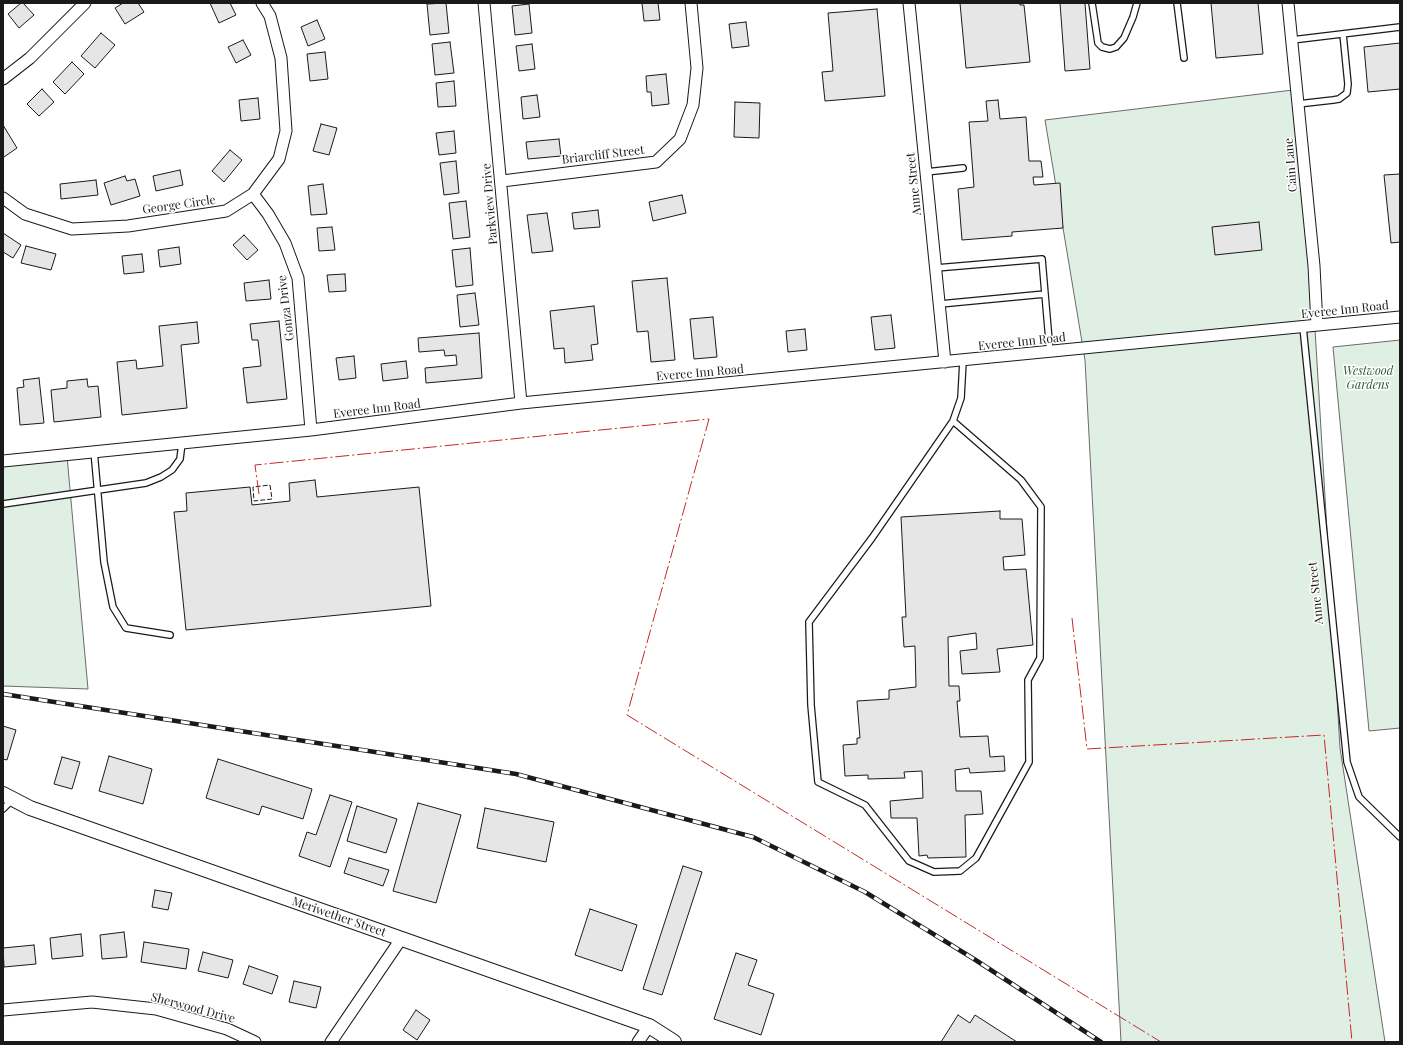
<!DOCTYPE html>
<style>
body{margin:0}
#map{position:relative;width:1403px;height:1045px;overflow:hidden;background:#fff;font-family:"Playfair Display",serif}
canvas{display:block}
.frame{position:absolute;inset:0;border:4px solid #1a1a1a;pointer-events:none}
</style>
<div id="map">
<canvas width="1403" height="1045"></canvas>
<div class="frame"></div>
</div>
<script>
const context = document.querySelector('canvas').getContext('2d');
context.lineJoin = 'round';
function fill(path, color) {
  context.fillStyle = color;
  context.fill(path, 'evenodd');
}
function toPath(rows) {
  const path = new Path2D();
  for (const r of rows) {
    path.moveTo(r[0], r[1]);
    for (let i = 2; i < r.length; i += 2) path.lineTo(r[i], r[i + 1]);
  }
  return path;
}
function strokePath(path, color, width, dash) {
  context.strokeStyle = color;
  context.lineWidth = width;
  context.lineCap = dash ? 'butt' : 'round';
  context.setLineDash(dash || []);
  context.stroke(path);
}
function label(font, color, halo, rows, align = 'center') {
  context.font = font + ' "Playfair Display",serif';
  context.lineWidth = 3;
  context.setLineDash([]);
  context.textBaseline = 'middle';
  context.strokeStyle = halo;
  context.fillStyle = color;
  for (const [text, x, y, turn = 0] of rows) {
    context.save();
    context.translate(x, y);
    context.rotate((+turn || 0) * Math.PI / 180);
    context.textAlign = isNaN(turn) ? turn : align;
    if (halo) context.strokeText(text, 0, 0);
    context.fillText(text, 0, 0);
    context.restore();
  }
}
const green = toPath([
 [1293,90,1315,329,1340,748,1385,1042,1121,1042,1085,360,1045,120,1293,90],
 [1400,340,1400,728,1369,731,1333,347,1400,340],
 [67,456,88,689,3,686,3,463,67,456]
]);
fill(green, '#e0efe3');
strokePath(green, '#6a6a6a', 1);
const building = toPath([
 [21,3,23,3,34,15,19,28,8,14,21,3],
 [123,3,138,3,144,12,125,24,115,8,123,3],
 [210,3,230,3,236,15,219,23,210,3],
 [446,3,449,33,430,35,427,4,446,3],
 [642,3,658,3,660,20,644,21,642,3],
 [960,3,1019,3,1020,5,1024,5,1030,62,966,68,960,3],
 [1060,3,1085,3,1090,69,1065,71,1060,3],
 [1211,3,1258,3,1263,54,1216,58,1211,3],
 [529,4,532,33,515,35,512,6,529,4],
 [877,9,885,96,825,101,822,72,833,71,828,13,877,9],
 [317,20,325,39,308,46,301,27,317,20],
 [746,22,749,46,732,48,729,24,746,22],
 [101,33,115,45,95,68,81,56,101,33],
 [243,40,251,55,236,63,228,47,243,40],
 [450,42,454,73,435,75,432,44,450,42],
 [1400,43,1400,89,1368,92,1364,47,1400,43],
 [532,44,535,69,519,71,516,46,532,44],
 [325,52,328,79,310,81,307,54,325,52],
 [72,62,84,74,65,94,53,82,72,62],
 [666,74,669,104,652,106,651,92,647,92,646,76,666,74],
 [454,81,456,106,438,107,436,83,454,81],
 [42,89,54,102,39,116,27,104,42,89],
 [537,95,540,117,523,119,521,97,537,95],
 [258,98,260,119,241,121,239,100,258,98],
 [998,100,1000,119,1026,117,1029,161,1041,161,1043,177,1033,177,1034,185,1060,183,1063,228,1012,232,1012,236,962,240,958,189,974,187,969,122,988,121,986,101,998,100],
 [735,102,760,103,759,138,734,137,735,102],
 [321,124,337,128,329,155,313,151,321,124],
 [3,125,17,148,4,157,3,155,3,125],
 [454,131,456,153,439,155,436,133,454,131],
 [559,139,561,156,528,159,526,142,559,139],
 [230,150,242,160,224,182,212,171,230,150],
 [456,161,459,193,444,195,440,163,456,161],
 [180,170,183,185,156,191,153,176,180,170],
 [1400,174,1400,242,1391,243,1384,175,1400,174],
 [125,176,127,181,135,179,140,196,111,205,104,183,125,176],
 [96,180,98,195,61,199,60,184,96,180],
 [323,184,327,214,311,215,308,186,323,184],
 [682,195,686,213,653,221,649,202,682,195],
 [466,201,470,237,453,239,449,203,466,201],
 [598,210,600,227,574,229,572,213,598,210],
 [547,213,553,251,532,253,527,215,547,213],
 [1259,222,1262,250,1215,255,1212,227,1259,222],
 [332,227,335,250,319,251,317,228,332,227],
 [3,233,21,245,13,258,3,252,3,233],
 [244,235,258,250,247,260,233,245,244,235],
 [26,246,56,254,51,270,21,263,26,246],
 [179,247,181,264,160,267,158,250,179,247],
 [470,248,473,285,456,287,452,250,470,248],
 [142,254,144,272,124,274,122,256,142,254],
 [345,274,346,291,329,292,327,275,345,274],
 [667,278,675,360,651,362,648,331,637,332,632,281,667,278],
 [269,280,271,299,246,301,244,283,269,280],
 [475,293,479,325,460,327,457,295,475,293],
 [594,306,598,344,591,345,593,360,565,363,564,348,554,349,550,311,594,306],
 [891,315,895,348,875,350,871,317,891,315],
 [713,317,717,357,694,359,690,319,713,317],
 [279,321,287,399,247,403,243,368,261,366,258,340,252,340,250,324,279,321],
 [197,322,199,343,181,345,187,408,122,415,117,362,136,360,137,369,163,366,159,326,197,322],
 [805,329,807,350,788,352,786,331,805,329],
 [479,333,482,378,426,383,425,368,457,365,456,355,445,356,444,350,419,352,418,338,479,333],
 [354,356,356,378,339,380,336,358,354,356],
 [406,361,408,378,383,381,381,364,406,361],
 [39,378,44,423,20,425,17,388,24,387,23,380,39,378],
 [87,379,88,387,98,386,101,417,54,422,51,390,67,388,67,381,87,379],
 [315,480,317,497,419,487,431,606,186,630,174,512,187,511,186,493,250,487,252,505,290,501,289,483,315,480],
 [1000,511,1000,519,1022,519,1025,555,1003,557,1004,570,1026,569,1033,645,997,649,1000,672,962,674,960,651,977,649,976,633,948,637,949,686,959,686,960,701,957,701,960,737,988,736,990,757,1004,756,1005,771,970,773,969,768,955,770,956,791,981,791,983,814,965,815,966,857,928,858,927,855,919,856,917,818,891,818,890,801,923,798,922,771,904,772,905,778,868,779,868,775,845,776,843,745,857,744,857,738,860,738,857,701,889,699,889,690,916,687,915,646,904,647,902,617,906,617,901,517,1000,511],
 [3,726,16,730,7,760,3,759,3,726],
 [109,756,152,769,143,804,99,791,109,756],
 [62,757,80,762,72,789,54,784,62,757],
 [218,759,312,789,303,819,262,806,259,815,206,798,218,759],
 [330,795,352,802,330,867,299,856,307,832,316,835,330,795],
 [418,803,461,815,436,903,393,891,418,803],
 [357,806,397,819,386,853,347,841,357,806],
 [485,808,554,822,546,862,477,848,485,808],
 [349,858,389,870,383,886,344,873,349,858],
 [683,866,702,872,662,995,643,989,683,866],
 [155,890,172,893,168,910,152,907,155,890],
 [590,909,637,925,622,971,575,955,590,909],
 [124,932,127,957,102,959,100,935,124,932],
 [81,934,83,956,52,959,50,938,81,934],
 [144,942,189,949,186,969,141,962,144,942],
 [34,945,36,964,4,967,3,948,34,945],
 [203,952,233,960,228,978,198,971,203,952],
 [736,953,757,960,748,985,774,994,761,1035,714,1019,736,953],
 [249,966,278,976,272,994,243,984,249,966],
 [294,981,321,987,316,1008,289,1002,294,981],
 [416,1010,430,1020,417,1040,403,1030,416,1010],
 [958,1015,970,1023,975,1015,1017,1042,941,1042,958,1015]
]);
fill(building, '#e6e6e6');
strokePath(building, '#1a1a1a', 1);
const service = toPath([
 [1092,3,1098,43,1102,47,1110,49,1116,47,1124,38,1133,17,1137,3],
 [1177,3,1184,58],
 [1292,40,1400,27],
 [1298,104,1333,100,1339,99,1347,93,1348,84,1343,34],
 [926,172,963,168],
 [936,268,1042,259,1045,294],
 [940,304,1045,294,1050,352],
 [1303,327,1347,762,1359,797,1400,837],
 [953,421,1021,480,1041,507,1040,658,1028,680,1029,762,976,858,960,871,934,872,909,861,865,805,818,782,811,705,809,622,872,538,953,421,961,398,963,361],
 [94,451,104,562,113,607,126,628,170,635],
 [3,504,146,483,161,477,172,470,180,459,182,443],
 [3,809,13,799]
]);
const minor = toPath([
 [484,3,521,403],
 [909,3,945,362],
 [1288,3,1314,266,1317,325],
 [3,79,30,58,85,3],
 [502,181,656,162,680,139,693,105,697,68,691,3],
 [253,194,268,214,285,243,298,278,311,430],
 [3,198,25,214,72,229,128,226,226,211,253,194,279,159,286,131,281,58,270,16,262,3],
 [3,461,311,430,521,403,1400,317],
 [3,1010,92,1002,156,1009,227,1029,255,1042],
 [331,1042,401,939],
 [638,1042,649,1026]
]);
const tertiary = toPath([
 [3,794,30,808,649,1026,674,1042]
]);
strokePath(service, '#1a1a1a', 8);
strokePath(minor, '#1a1a1a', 13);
strokePath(tertiary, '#1a1a1a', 16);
strokePath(service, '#fff', 5.5);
strokePath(minor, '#fff', 11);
strokePath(tertiary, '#fff', 14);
const rail = toPath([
 [3,694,516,774,753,837,865,892,974,959,1101,1042]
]);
strokePath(rail, '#1a1a1a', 4.5);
strokePath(rail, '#fff', 3, [9]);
strokePath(toPath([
 [270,485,272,499,254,501,253,487,270,485]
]), '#1a1a1a', 1, [5, 2]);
strokePath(toPath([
 [259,494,255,465,709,419,627,715,1161,1042],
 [1072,618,1087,749,1324,735,1352,1042]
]), '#c62828', 1, [14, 3, 2, 3]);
label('12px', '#1a1a1a', '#fff', [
 ["Briarcliff Street",603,155,-7],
 ["Cain Lane",1291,165,-95],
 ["Anne Street",914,184,-96],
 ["Parkview Drive",490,204,-95],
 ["George Circle",179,205,-8],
 ["Gonza Drive",286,308,-97],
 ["Everee Inn Road",1345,310,-6],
 ["Everee Inn Road",1022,342,-6],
 ["Everee Inn Road",700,373,-5],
 ["Everee Inn Road",377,409,-7],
 ["Anne Street",1316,593,-96],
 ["Meriwether Street",339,917,19],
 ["Sherwood Drive",193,1008,15]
]);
label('italic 12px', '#2b5a34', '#fff', [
 ["Westwood",1368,371],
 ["Gardens",1368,385]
]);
</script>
